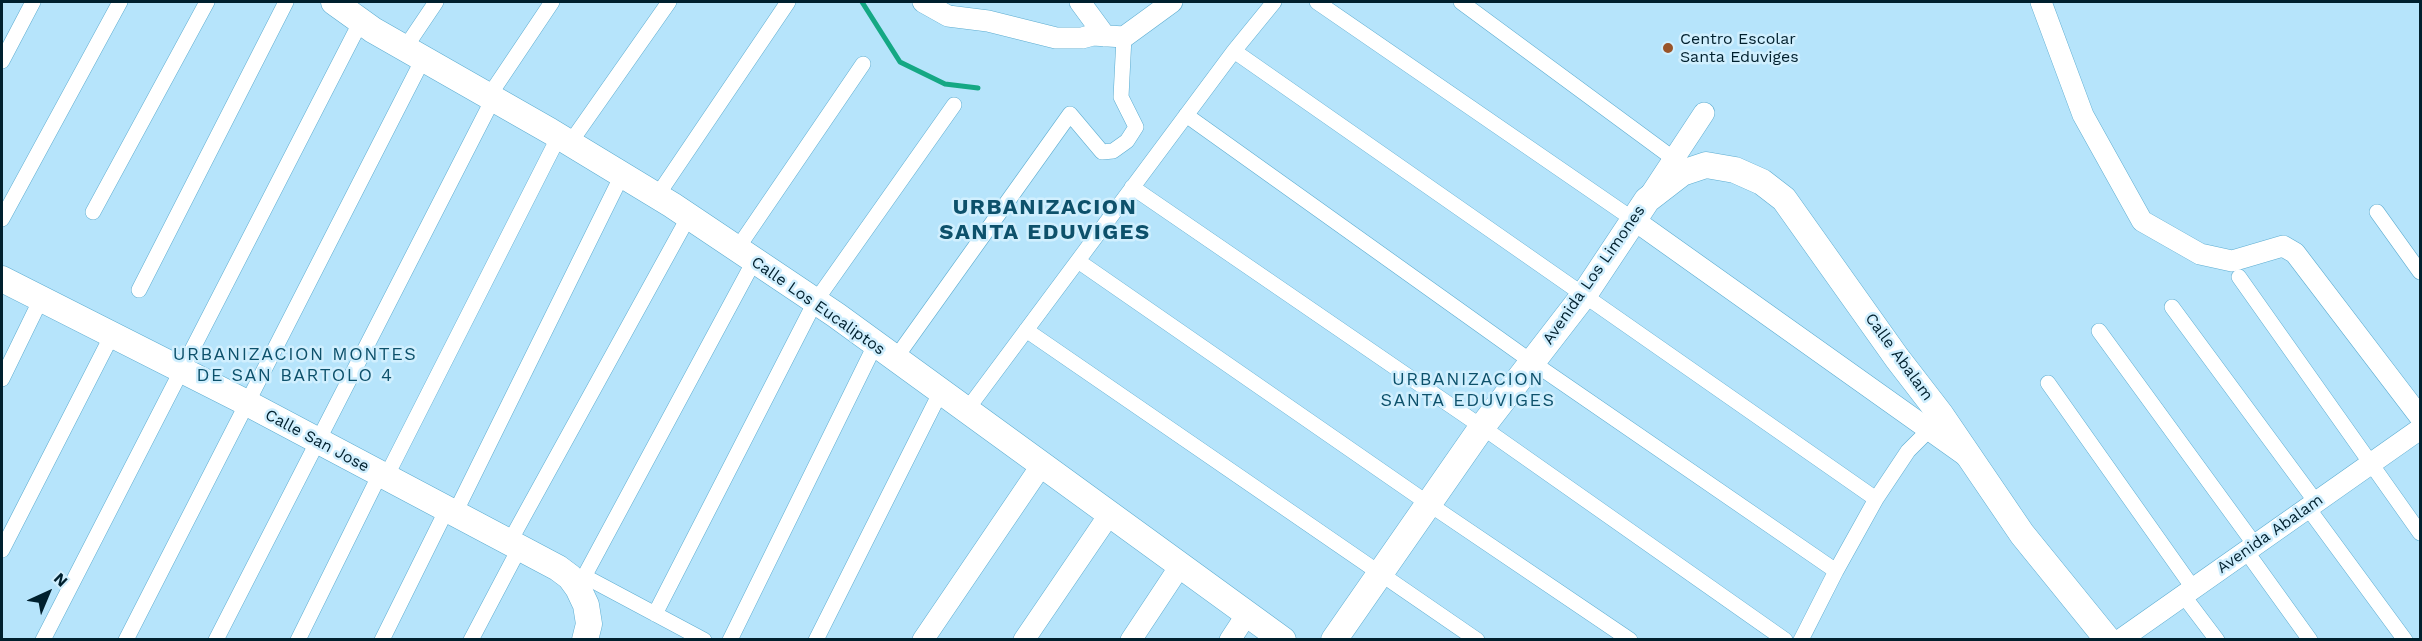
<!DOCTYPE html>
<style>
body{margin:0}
#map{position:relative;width:2422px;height:641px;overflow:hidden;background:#b6e4fb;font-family:"Work Sans",sans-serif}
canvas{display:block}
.frame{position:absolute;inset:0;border:3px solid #00202e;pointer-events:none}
.north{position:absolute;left:18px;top:563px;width:60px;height:60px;-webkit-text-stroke:4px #d0effe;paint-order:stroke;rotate:44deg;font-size:16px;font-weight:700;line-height:24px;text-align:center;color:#00202e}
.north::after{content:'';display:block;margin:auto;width:21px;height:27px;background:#00202e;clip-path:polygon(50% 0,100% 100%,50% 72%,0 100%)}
</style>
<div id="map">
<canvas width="2422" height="641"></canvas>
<div class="frame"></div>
<div class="north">N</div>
</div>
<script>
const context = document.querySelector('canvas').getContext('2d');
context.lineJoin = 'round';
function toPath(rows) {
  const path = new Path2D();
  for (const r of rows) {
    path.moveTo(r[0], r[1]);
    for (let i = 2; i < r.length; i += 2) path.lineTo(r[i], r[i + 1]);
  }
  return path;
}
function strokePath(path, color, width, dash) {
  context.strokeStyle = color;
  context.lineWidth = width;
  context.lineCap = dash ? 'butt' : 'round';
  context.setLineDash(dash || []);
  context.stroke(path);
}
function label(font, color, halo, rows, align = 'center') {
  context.font = font + ' "Work Sans",sans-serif';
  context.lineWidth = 5;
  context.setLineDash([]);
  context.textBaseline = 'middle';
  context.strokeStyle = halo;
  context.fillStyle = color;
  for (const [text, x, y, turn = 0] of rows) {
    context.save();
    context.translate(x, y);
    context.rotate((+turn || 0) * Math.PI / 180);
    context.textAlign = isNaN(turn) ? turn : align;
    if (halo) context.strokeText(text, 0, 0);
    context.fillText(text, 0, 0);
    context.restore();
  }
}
strokePath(toPath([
 [862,2,900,62,945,84,978,88]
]), '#15a884', 5);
const pedestrian = toPath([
 [1317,2,1634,220],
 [1461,2,1674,159],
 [405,48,436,2],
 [1234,51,1876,499],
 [2,61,33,2],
 [489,96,552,2],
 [1186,115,1532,362,1836,571],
 [570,143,669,2],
 [1132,187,1482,427,1785,640],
 [657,196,788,2],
 [93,212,207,2],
 [2377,212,2420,272],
 [2,219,120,2],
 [737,249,863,64],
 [1078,261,1429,504,1630,640],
 [2239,277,2420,533],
 [139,290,286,2],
 [2172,307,2316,502],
 [1026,330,1477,640],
 [2099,331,2255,545],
 [895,359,1070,114,1102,152,1113,151,1127,141,1136,127,1121,97,1124,37],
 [2,379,41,299],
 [2048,383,2193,588],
 [966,411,1234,51,1274,2],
 [386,477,559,136],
 [2308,508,2405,640],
 [455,513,622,175],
 [509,543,689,216],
 [2,550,112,335],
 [2246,551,2310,640],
 [584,576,704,640],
 [578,588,754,261],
 [2183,595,2217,640],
 [655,614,815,302,954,105],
 [43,640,361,21],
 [126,640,423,59],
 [216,640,493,99],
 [298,640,380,474],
 [382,640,447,509],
 [471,640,520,547],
 [730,640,875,345],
 [816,640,940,393],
 [1801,640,1836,571,1876,499,1908,451,1929,430]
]);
const minor = toPath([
 [923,2,948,16,988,21,1056,38,1082,38,1093,35,1124,37,1172,2],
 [1080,2,1105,36],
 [2041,2,2083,115,2142,221,2200,254,2232,261,2283,246,2295,253,2420,417],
 [1652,192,1704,113],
 [1634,220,1966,456],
 [923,640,1041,466],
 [1024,640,1109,515],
 [1131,640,1180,566],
 [1230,640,1247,614],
 [2120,640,2420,429]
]);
const tertiary = toPath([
 [334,2,373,30,550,131,672,205,836,315,1283,640],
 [2,279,247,403,558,568,570,577,578,588,586,605,589,624,585,640],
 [1334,640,1482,427,1584,295,1647,200,1682,173,1706,165,1735,170,1762,182,1784,199,1897,358,1941,415,2022,534,2108,640]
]);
strokePath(pedestrian, '#5cacd0', 16);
strokePath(minor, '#5cacd0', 22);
strokePath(tertiary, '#5cacd0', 27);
strokePath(pedestrian, '#fff', 15);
strokePath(minor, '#fff', 21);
strokePath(tertiary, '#fff', 26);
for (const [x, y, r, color] of [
 [1668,48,6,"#995429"]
]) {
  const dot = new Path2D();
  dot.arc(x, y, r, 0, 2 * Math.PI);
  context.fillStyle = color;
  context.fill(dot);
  strokePath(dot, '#d0effe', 2);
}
label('16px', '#00202e', '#d0effe', [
 ["Centro Escolar",1680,39],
 ["Santa Eduviges",1680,57]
], 'left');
label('16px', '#00202e', '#d0effe', [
 ["Avenida Los Limones",1594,275,-55],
 ["Calle Los Eucaliptos",818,306,35],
 ["Calle Abalam",1899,357,54],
 ["Calle San Jose",317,441,28],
 ["Avenida Abalam",2270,534,-35]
]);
context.letterSpacing = '1.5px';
label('18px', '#0d516b', '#d0effe', [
 ["URBANIZACION MONTES",295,355],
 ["DE SAN BARTOLO 4",295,376],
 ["URBANIZACION",1468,380],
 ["SANTA EDUVIGES",1468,401]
]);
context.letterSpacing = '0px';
context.letterSpacing = '1.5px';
label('bold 22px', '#0d516b', '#d0effe', [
 ["URBANIZACION",1045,208],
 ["SANTA EDUVIGES",1045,233]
]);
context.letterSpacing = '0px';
</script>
